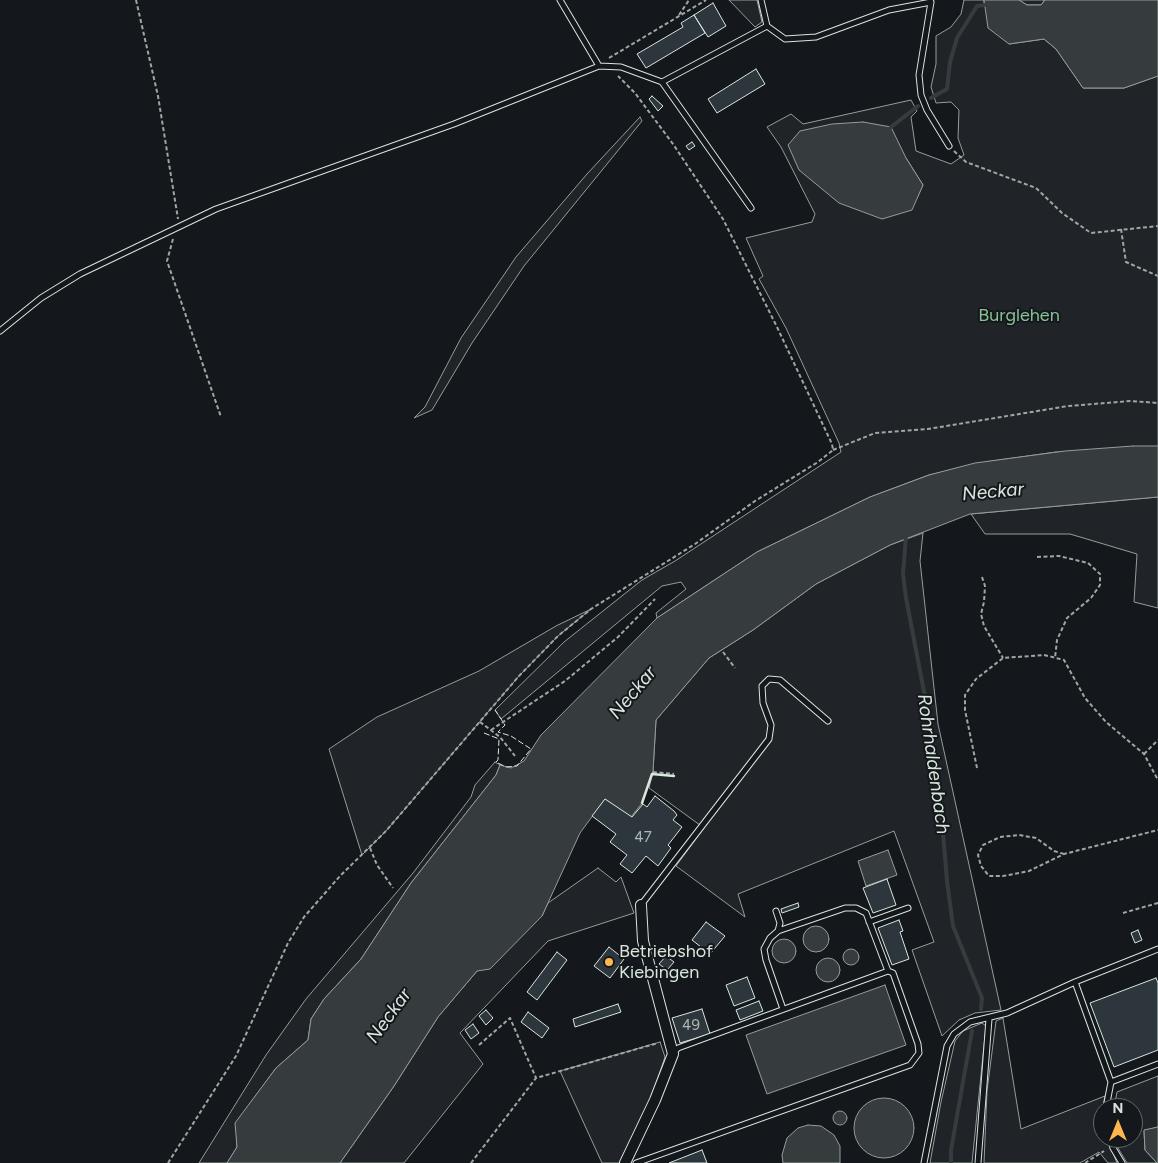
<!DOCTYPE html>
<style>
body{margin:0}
#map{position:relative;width:1158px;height:1163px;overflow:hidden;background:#14181c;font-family:Figtree,sans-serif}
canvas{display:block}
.north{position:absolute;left:1093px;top:1098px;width:50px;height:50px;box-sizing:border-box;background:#14181c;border:1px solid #626a69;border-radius:50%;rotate:0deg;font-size:14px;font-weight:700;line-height:20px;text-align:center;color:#d8e6dc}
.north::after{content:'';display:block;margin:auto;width:18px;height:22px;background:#ffb74d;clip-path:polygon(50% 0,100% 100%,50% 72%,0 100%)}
</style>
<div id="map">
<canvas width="1158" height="1163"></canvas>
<div class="north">N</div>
</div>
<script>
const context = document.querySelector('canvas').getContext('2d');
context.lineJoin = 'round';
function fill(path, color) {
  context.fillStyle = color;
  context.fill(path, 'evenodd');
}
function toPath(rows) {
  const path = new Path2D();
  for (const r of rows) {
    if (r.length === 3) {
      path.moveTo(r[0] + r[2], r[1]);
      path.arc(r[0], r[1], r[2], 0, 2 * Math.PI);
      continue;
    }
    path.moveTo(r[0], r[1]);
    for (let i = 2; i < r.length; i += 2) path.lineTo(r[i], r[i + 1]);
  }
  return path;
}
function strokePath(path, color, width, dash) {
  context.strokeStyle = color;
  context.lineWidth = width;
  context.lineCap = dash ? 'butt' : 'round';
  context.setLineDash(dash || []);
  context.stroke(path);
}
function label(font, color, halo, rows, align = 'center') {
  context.font = font + ' Figtree,sans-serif';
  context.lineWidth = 4;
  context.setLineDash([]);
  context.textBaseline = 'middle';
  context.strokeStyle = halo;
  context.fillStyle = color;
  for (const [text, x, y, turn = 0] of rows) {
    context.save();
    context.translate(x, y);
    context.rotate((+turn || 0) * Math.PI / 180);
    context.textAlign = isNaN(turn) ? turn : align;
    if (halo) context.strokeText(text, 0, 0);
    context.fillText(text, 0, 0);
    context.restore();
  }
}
const green = toPath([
 [729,0,757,0,762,22,755,27,729,0],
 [964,0,984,0,984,5,1009,44,1044,39,1056,49,1083,88,1124,88,1158,76,1158,451,1056,452,992,461,929,475,870,497,757,552,657,618,656,613,686,589,681,582,662,586,501,719,495,710,564,642,642,580,675,561,841,452,839,443,786,328,759,279,763,276,746,238,812,222,815,214,781,147,767,127,791,114,803,124,911,100,917,111,911,117,916,151,951,164,964,155,958,138,959,110,951,102,936,103,931,87,936,64,936,36,951,27,961,14,964,0],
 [906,158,923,185,917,198,906,158],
 [1019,0,1044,0,1042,5,1027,5,1019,0],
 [640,117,642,121,524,266,472,343,432,410,414,418,425,407,461,338,516,257,587,174,640,117],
 [1158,497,1158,608,1134,602,1137,554,1070,534,985,534,971,514,1158,497],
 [923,533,920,561,938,724,1001,1010,975,1013,959,1020,942,1036,912,950,934,942,894,831,738,894,745,917,676,866,704,828,649,788,653,771,656,720,709,658,753,630,816,584,890,545,923,533],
 [591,609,558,636,519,676,386,831,362,855,329,749,377,717,479,671,556,626,591,609],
 [495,762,500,765,496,775,411,883,361,959,324,999,311,1019,308,1040,276,1068,236,1123,237,1147,227,1163,199,1163,266,1055,306,999,413,873,471,797,475,785,495,762],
 [598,868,616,882,621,877,634,913,548,941,460,1033,483,1064,404,1163,340,1163,394,1086,438,1017,477,971,542,916,548,903,598,868],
 [1003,1018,1021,1129,1105,1096,1103,1106,1103,1138,1107,1138,1117,1163,1108,1163,1099,1152,1080,1163,984,1163,987,1091,996,1021,1003,1018],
 [982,1023,986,1026,972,1163,930,1163,941,1102,955,1041,963,1031,982,1023],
 [660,1042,665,1057,651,1098,619,1163,602,1163,560,1071,660,1042],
 [1158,1076,1158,1127,1144,1131,1145,1150,1157,1163,1127,1163,1118,1148,1115,1138,1133,1138,1133,1108,1114,1108,1117,1092,1158,1076]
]);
fill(green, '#202428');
strokePath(green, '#939e99', 1);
const water = toPath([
 [984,0,1019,0,1027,5,1041,5,1045,0,1158,0,1158,76,1124,88,1083,88,1056,49,1044,39,1009,44,988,28,984,0],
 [863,122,891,127,906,158,923,185,912,210,882,219,839,203,799,170,788,145,800,131,832,124,863,122],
 [1133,446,1158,446,1158,497,970,514,890,545,816,584,753,630,709,658,656,720,653,771,642,803,631,817,605,799,580,833,542,916,490,969,477,971,438,1017,394,1086,340,1163,227,1163,237,1147,235,1123,276,1068,308,1040,311,1019,324,999,361,959,411,883,496,775,500,765,511,768,524,761,541,735,657,618,757,552,870,497,929,475,975,463,1065,451,1133,446],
 [888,850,897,875,866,886,858,861,888,850],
 [816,939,13],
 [784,951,12],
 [851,957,8],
 [828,970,12],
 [885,985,906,1045,767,1094,746,1035,885,985],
 [884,1128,30],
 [840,1118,7],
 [808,1125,821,1126,834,1135,840,1146,840,1163,783,1163,782,1155,787,1138,798,1128,808,1125],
 [1158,1127,1158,1163,1157,1163,1145,1150,1144,1130,1158,1127]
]);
fill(water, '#363b3e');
strokePath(water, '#939e99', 1);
strokePath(toPath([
 [931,98,947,89,950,62,957,38,977,6,984,5],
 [891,127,918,106],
 [906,536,903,574,906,598,930,723,940,796,947,881,953,926,982,998,981,1009],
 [951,1163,951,1150,972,1031]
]), '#363b3e', 4);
const building = toPath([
 [713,3,726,26,708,37,694,15,713,3],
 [694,15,705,33,646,68,637,54,683,27,681,23,694,15],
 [756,69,765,84,717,113,708,99,756,69],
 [652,96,663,106,658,111,649,99,652,96],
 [692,142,695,146,689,150,686,146,692,142],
 [655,796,674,811,677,815,673,820,682,827,668,845,671,848,658,866,646,856,632,873,620,864,627,855,610,842,616,834,592,816,605,799,632,817,643,804,647,807,655,796],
 [887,879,896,905,873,913,863,888,887,879],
 [798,903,799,907,782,913,781,909,798,903],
 [899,920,903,931,900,932,909,959,892,965,878,928,899,920],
 [706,922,725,936,710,954,692,940,706,922],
 [1138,930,1142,940,1135,943,1131,933,1138,930],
 [609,947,624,959,610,978,594,966,609,947],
 [557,952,567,960,537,1000,527,992,557,952],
 [666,956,674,962,667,970,659,964,666,956],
 [747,977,755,998,734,1006,726,985,747,977],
 [1156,978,1158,983,1158,1050,1114,1067,1090,1003,1156,978],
 [759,1001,763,1011,740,1020,736,1010,759,1001],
 [618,1004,621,1012,575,1027,573,1019,618,1004],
 [702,1009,710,1034,680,1043,672,1018,702,1009],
 [486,1010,493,1018,486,1025,479,1016,486,1010],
 [528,1012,549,1028,542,1038,521,1022,528,1012],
 [473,1024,479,1033,471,1039,465,1030,473,1024],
 [702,1150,707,1163,669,1163,702,1150]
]);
fill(building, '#2c363c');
strokePath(building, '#d8e6dc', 1);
const service = toPath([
 [560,0,599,66],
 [761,0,767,26],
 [662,82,751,208],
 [0,331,41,298,80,274,216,209,454,124,599,66,621,67,662,82,767,26,785,39,816,37,889,10,931,2,919,75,921,95,927,110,949,146],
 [641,905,769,739,771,725,763,703,762,686,769,679,780,680,828,721],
 [776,911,780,923,778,931],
 [869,922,908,908],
 [1075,982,1158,949],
 [673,1053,678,1048,888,971,866,913,856,908,845,908,778,931,770,938,764,949,766,960,783,1009],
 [1111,1082,1158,1064],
 [1110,1138,1113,1148,1122,1163],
 [636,1163,910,1065,919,1053,918,1044,893,973,888,971],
 [924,1163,947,1046,954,1034,970,1022,1007,1013,1075,982,1111,1082,1106,1108],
 [978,1163,989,1019]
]);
const minor = toPath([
 [625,1163,655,1100,673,1054,643,941,641,905]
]);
strokePath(service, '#d8e6dc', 7);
strokePath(minor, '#d8e6dc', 12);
strokePath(toPath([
 [136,0,158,96,178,219],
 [679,15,689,0],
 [609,58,706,0],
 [954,151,966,162,1036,188,1062,213,1091,233,1158,226],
 [1121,229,1126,262,1158,276],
 [173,239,167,261,221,417],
 [833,450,875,433,928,429,1068,406,1131,401,1158,403],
 [1037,557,1059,556,1088,563,1100,574,1100,585,1091,598,1067,618,1057,640,1055,658],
 [982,577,985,586,984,602,981,614,984,626,1003,658],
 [723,652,735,668],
 [480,722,500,737,515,756],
 [491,730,565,681,618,637,655,599],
 [1144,754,1158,740],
 [977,768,965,710,965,695,976,679,1003,658,1044,655,1064,660,1085,698,1106,722,1144,754,1158,780],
 [653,772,674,774],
 [370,848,377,865,393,888],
 [1064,854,1054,851,1036,838,1019,835,1000,837,983,845,978,855,981,866,989,876,1003,876,1029,871,1064,854,1158,830],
 [1123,913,1158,903],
 [479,1045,510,1018,536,1078],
 [168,1163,236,1056,288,943,304,917,340,876,386,831,519,676,558,636,591,609,695,544,755,501,818,462,833,450,832,444,777,327,723,219,673,144,635,93,618,76],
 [471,1163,536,1078,658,1043],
 [1085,1163,1104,1151]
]), '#9da8a2', 2, [4, 2.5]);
strokePath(service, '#14181c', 5);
strokePath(minor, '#14181c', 10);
strokePath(toPath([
 [484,733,499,739,498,760,496,762,506,767,517,766,531,749,511,736,498,732,505,725,495,710]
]), '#d8e6dc', 1, [6, 2.5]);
strokePath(toPath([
 [642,803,652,774,674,776]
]), '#d8e6dc', 2.5);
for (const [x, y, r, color] of [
 [609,962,5,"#ffb74d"]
]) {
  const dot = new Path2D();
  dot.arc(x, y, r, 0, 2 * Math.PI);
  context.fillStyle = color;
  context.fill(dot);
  strokePath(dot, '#14181c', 2);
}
label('15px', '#adbab4', null, [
 ["47",643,838],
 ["49",691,1026]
]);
label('18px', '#8ac095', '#14181c', [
 ["Burglehen",1019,316]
]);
label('18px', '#d8e6dc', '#14181c', [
 ["Betriebshof",619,952],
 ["Kiebingen",619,973]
], 'left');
label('italic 19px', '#d8e6dc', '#14181c', [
 ["Neckar",993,492,-5],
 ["Neckar",633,693,-50],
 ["Rohrhaldenbach",933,764,82],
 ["Neckar",389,1016,-54]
]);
</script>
